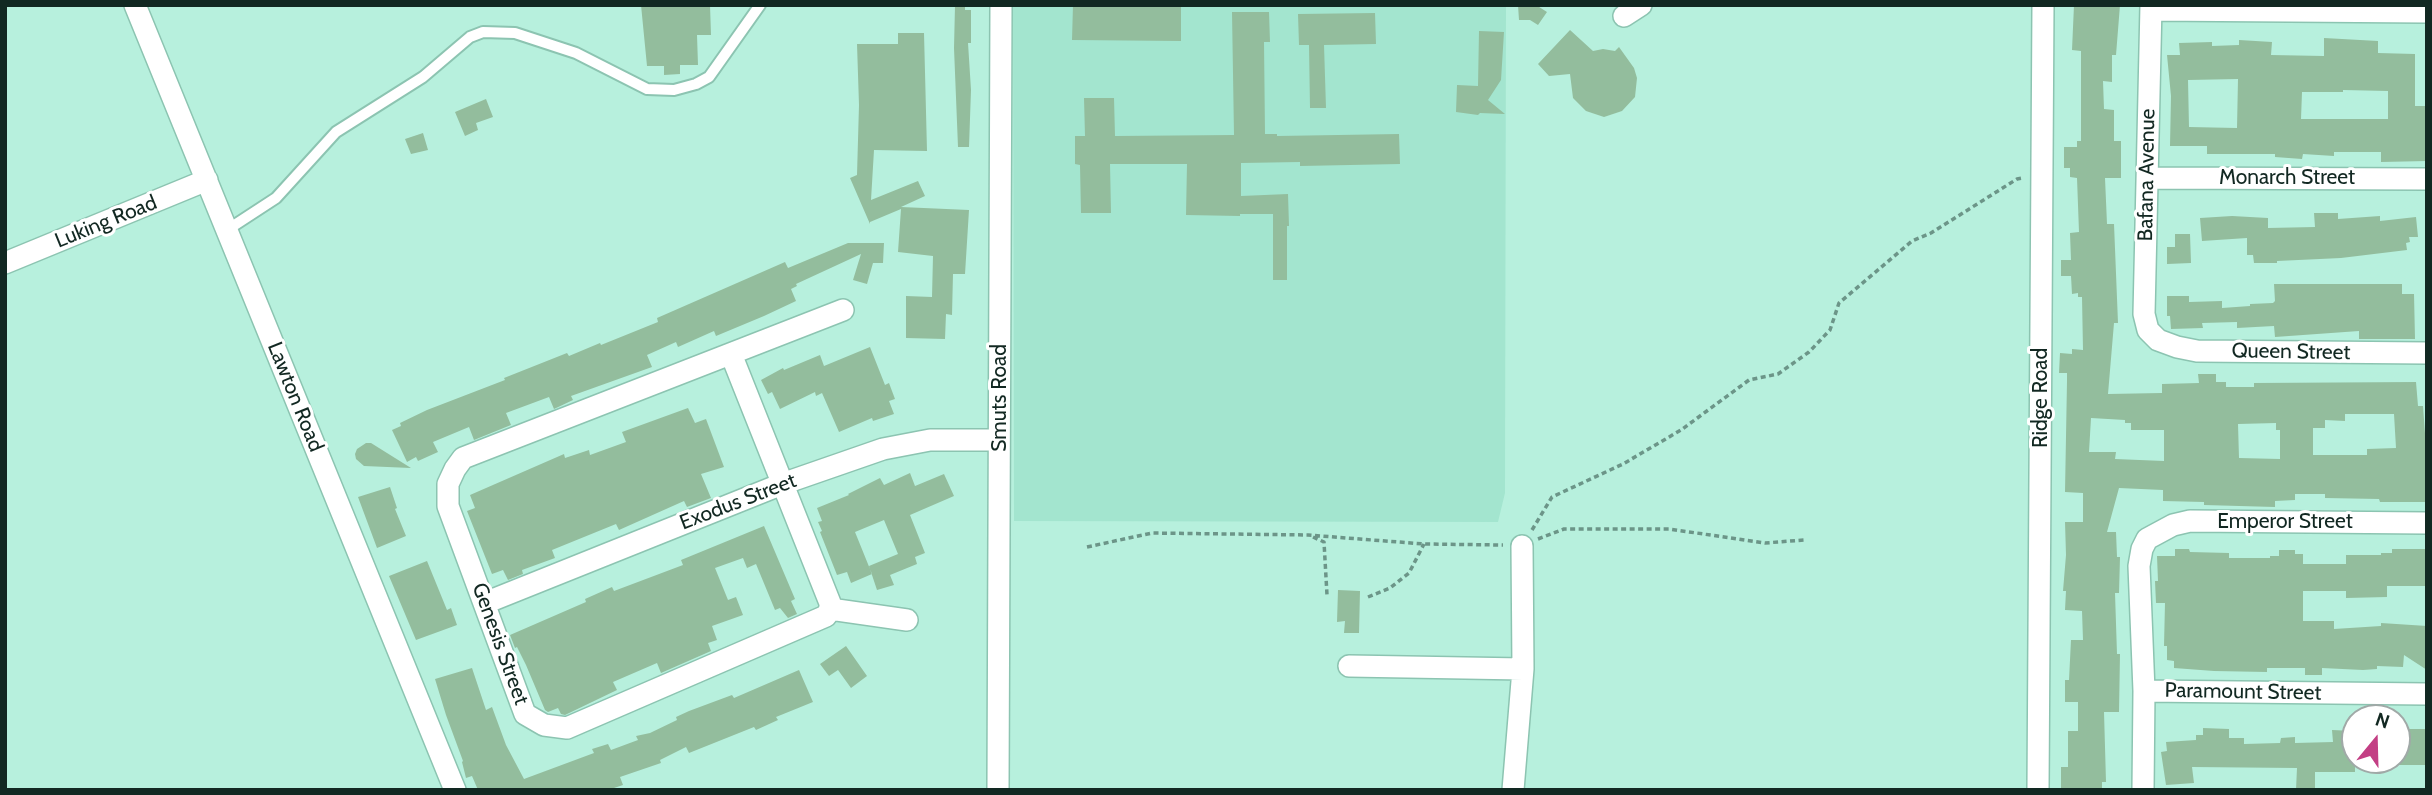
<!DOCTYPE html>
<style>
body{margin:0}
#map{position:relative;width:2432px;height:795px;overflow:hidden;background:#b7f0dd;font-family:Cabin,sans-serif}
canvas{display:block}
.frame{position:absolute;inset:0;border:7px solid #122822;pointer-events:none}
.north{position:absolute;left:2341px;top:704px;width:70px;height:70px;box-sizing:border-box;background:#fff;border:2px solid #a0a9a7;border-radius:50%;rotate:19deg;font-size:19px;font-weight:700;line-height:28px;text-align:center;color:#122822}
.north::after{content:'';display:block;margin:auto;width:24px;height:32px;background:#c33f84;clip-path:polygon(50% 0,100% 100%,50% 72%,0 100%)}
</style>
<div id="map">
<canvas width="2432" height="795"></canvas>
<div class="frame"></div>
<div class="north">N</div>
</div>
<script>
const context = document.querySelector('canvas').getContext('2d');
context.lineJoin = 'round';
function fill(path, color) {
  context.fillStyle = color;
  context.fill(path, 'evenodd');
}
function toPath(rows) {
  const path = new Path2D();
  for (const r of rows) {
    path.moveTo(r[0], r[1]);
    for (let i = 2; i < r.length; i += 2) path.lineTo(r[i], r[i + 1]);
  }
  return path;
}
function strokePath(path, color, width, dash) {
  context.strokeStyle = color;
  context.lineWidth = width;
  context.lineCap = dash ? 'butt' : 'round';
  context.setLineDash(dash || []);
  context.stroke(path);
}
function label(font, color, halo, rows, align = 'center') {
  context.font = font + ' Cabin,sans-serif';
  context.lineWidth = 6;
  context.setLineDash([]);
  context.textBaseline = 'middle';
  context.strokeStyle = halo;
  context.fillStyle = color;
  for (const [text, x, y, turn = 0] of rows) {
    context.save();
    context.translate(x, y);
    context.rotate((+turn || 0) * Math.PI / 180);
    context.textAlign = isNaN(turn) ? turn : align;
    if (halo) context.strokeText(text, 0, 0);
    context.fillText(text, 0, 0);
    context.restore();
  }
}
fill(toPath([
 [1013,5,1506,5,1505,493,1498,522,1014,521]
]), '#a3e5cf');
fill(toPath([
 [641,5,710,5,711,35,697,35,698,65,680,65,680,74,664,75,664,66,647,66],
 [1073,5,1181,5,1181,41,1072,40],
 [1518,5,1536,5,1547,12,1538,25,1530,20,1519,20],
 [2074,5,2120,5,2116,55,2112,55,2112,82,2103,81,2104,109,2114,110,2114,141,2121,141,2121,178,2105,178,2107,224,2114,224,2118,323,2114,323,2108,394,2162,393,2162,384,2199,383,2198,374,2216,374,2216,382,2226,382,2226,387,2254,387,2254,383,2416,382,2418,406,2423,406,2427,461,2427,502,2380,502,2379,499,2325,498,2325,494,2295,494,2295,500,2275,501,2275,507,2204,505,2204,502,2163,501,2163,490,2119,488,2107,532,2116,532,2117,557,2120,557,2119,593,2115,593,2117,654,2120,654,2119,712,2104,712,2106,782,2102,782,2102,790,2061,790,2061,767,2068,767,2068,731,2078,731,2078,702,2065,702,2065,680,2069,680,2071,640,2083,640,2082,611,2065,610,2066,591,2063,591,2066,555,2065,522,2083,522,2083,493,2065,492,2067,381,2067,373,2059,373,2060,353,2072,354,2072,349,2083,350,2082,297,2078,297,2078,293,2072,294,2071,276,2061,276,2061,260,2071,260,2070,233,2079,232,2077,178,2070,177,2070,168,2064,168,2064,147,2077,147,2077,141,2081,141,2081,51,2072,50],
 [2345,414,2394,414,2396,448,2367,449,2367,455,2313,455,2313,428,2325,428,2325,420,2345,421],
 [2091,418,2125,420,2125,423,2131,423,2131,430,2164,430,2164,461,2115,459,2116,452,2089,452],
 [2276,423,2276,430,2280,430,2280,459,2239,458,2238,424],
 [955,6,965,6,965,10,971,10,971,43,968,43,971,90,969,147,958,147,954,48],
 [1232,12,1269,12,1270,42,1264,42,1265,134,1277,134,1277,136,1399,134,1400,164,1300,166,1300,162,1241,163,1241,196,1288,194,1289,226,1287,226,1287,280,1273,280,1273,214,1240,214,1240,216,1186,215,1187,164,1110,164,1111,213,1081,213,1080,165,1075,164,1075,136,1085,136,1084,98,1114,98,1115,136,1234,135],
 [1375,13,1376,44,1324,45,1326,108,1310,108,1309,45,1299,45,1298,14],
 [1570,30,1593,51,1603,49,1615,51,1619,47,1634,68,1637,78,1635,97,1622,111,1604,117,1586,111,1573,98,1570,74,1549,76,1538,64],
 [1479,31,1504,32,1501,80,1488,100,1505,114,1480,113,1478,115,1456,112,1457,85,1478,86],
 [898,33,924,33,927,151,874,150,871,200,918,181,925,196,901,207,969,210,965,274,953,274,952,315,946,314,945,339,906,338,906,296,932,297,933,256,898,252,901,209,870,222,870,224,850,178,857,175,859,105,857,44,898,44],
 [2324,38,2378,41,2378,53,2415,54,2415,106,2427,106,2427,161,2381,162,2381,152,2334,152,2334,156,2303,154,2302,159,2275,157,2275,154,2207,154,2207,146,2170,146,2171,96,2167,55,2180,55,2179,43,2212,42,2212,46,2239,45,2239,40,2272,42,2271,55,2324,56],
 [2238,79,2237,128,2189,127,2188,80],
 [2343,90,2388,91,2388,119,2301,119,2302,92,2343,92],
 [486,99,493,117,476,123,478,130,465,136,455,112],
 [423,133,428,150,411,154,405,139],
 [2314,213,2338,213,2338,219,2380,216,2380,221,2416,217,2418,237,2409,237,2410,242,2406,243,2407,250,2341,258,2277,261,2277,263,2254,263,2253,255,2247,255,2247,238,2202,241,2200,218,2232,216,2268,218,2268,228,2315,227],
 [2175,234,2190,234,2191,263,2167,264,2167,247,2175,247],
 [848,243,884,243,883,263,873,263,867,284,853,280,861,254,796,284,797,286,791,289,796,301,764,316,716,336,714,331,678,347,676,342,647,355,652,367,571,396,573,400,554,409,549,397,506,413,511,425,474,440,469,427,433,442,438,452,418,461,416,457,407,462,392,430,401,426,400,423,427,410,505,380,504,378,567,353,569,356,600,343,601,345,658,322,657,318,785,262,788,268],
 [2274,284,2402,284,2402,294,2414,294,2415,339,2359,339,2359,331,2275,337,2274,326,2237,328,2237,322,2202,323,2203,328,2171,329,2170,316,2167,316,2167,296,2189,296,2189,302,2222,301,2222,308,2250,306,2250,304,2273,303,2275,301],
 [870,347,885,385,889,383,895,399,889,401,894,414,873,421,872,418,839,432,822,393,816,396,815,392,780,409,772,392,768,394,761,380,783,368,784,370,820,355,824,366],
 [688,408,695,423,706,419,724,467,701,474,711,498,687,507,684,501,619,530,616,524,552,550,555,558,522,570,523,574,508,580,503,570,492,574,467,511,475,508,470,495,564,454,565,458,589,450,590,455,626,442,622,432],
 [366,443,371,443,411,468,364,466,356,459,355,454,357,449],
 [910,473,915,486,944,474,954,496,910,515,925,553,915,557,917,564,890,575,894,585,877,590,869,566,898,554,884,520,855,532,872,574,851,583,847,572,837,575,820,532,822,531,818,522,822,521,817,508,849,495,848,494,880,478,884,485],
 [390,487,397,508,395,509,406,536,377,548,358,497],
 [764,526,795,599,791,601,797,614,788,618,780,608,775,610,756,564,747,568,743,558,715,568,728,600,736,597,743,615,712,626,717,640,708,643,711,651,661,673,657,663,613,682,617,690,565,715,561,714,558,708,548,712,545,710,526,665,517,647,515,648,510,635,586,602,585,599,612,587,614,591,683,565,681,560],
 [2175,549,2189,549,2190,552,2229,553,2229,558,2270,558,2270,556,2279,556,2279,550,2295,550,2295,554,2303,554,2303,564,2346,564,2346,555,2381,555,2381,553,2392,553,2392,549,2427,549,2427,586,2387,586,2387,597,2346,598,2346,591,2303,591,2303,621,2334,621,2334,629,2381,626,2381,623,2427,626,2427,670,2404,655,2403,667,2377,666,2377,669,2363,670,2322,668,2322,675,2305,675,2305,668,2267,668,2267,672,2214,671,2174,668,2174,661,2167,660,2167,646,2164,646,2165,603,2156,603,2155,581,2158,581,2157,556,2175,556],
 [427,561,447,610,451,608,457,625,416,640,389,576],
 [1338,590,1360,591,1359,633,1344,633,1345,621,1337,622],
 [846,646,867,676,851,688,838,670,829,676,820,664],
 [472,668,486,710,492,707,506,745,524,779,594,753,592,749,608,744,611,750,638,740,636,736,650,733,677,720,676,717,689,711,732,695,734,698,799,670,813,702,776,717,778,720,756,730,754,727,689,753,686,747,660,760,661,763,620,777,623,785,608,790,478,790,472,776,466,778,462,762,463,761,446,715,435,679],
 [2203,728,2229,729,2229,738,2244,738,2244,744,2280,743,2281,738,2295,737,2295,743,2333,742,2332,730,2355,731,2355,772,2315,772,2315,790,2296,790,2297,768,2192,767,2194,783,2166,785,2161,752,2167,751,2166,742,2196,740,2196,735,2203,735],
 [2397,729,2427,729,2427,765,2397,765]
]), '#93bd9d');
const service = toPath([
 [227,230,276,198,336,132,423,77,470,37,483,32,515,33,576,53,647,89,674,90,696,84,709,77,760,5]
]);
const minor = toPath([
 [135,5,455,790],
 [2151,5,2144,314,2148,330,2158,340,2177,347,2197,351,2427,353],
 [2151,10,2427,12],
 [1624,16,1641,5],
 [2148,178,2427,179],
 [5,263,207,180],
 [731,354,830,603,830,609],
 [485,603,782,484,883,449,930,440,999,440],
 [830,609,826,616,567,728,544,725,525,714,448,506,448,484,455,469,463,458,843,310],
 [830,609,907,620],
 [1349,666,1523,669],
 [2144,691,2427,694],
 [998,790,1001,5],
 [1513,790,1523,669,1522,546],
 [2038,790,2043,5],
 [2143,790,2144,691,2139,566,2142,549,2147,539,2173,525,2190,521,2427,523]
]);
strokePath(service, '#8cc4b1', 14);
strokePath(minor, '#8cc4b1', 24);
strokePath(toPath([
 [1532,530,1552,497,1623,464,1681,430,1749,380,1778,374,1809,352,1830,330,1839,303,1912,241,1931,233,2017,179,2023,178],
 [1313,537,1324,542,1327,595],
 [1538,539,1564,529,1669,529,1765,543,1804,540],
 [1087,547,1152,533,1308,535,1424,544,1503,545],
 [1368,597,1390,588,1409,573,1424,544]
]), '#6c9588', 3.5, [5, 3.5]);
strokePath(service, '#fff', 10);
strokePath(minor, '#fff', 21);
label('21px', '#122822', '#fff', [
 ["Bafana Avenue",2147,175,-89],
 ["Monarch Street",2287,178],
 ["Luking Road",106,222,-22],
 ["Queen Street",2291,352,1],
 ["Lawton Road",295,397,68],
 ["Smuts Road",1000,398,-90],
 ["Ridge Road",2041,398,-90],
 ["Exodus Street",738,502,-21],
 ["Emperor Street",2285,522],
 ["Genesis Street",500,644,70],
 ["Paramount Street",2243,692,1]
]);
</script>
